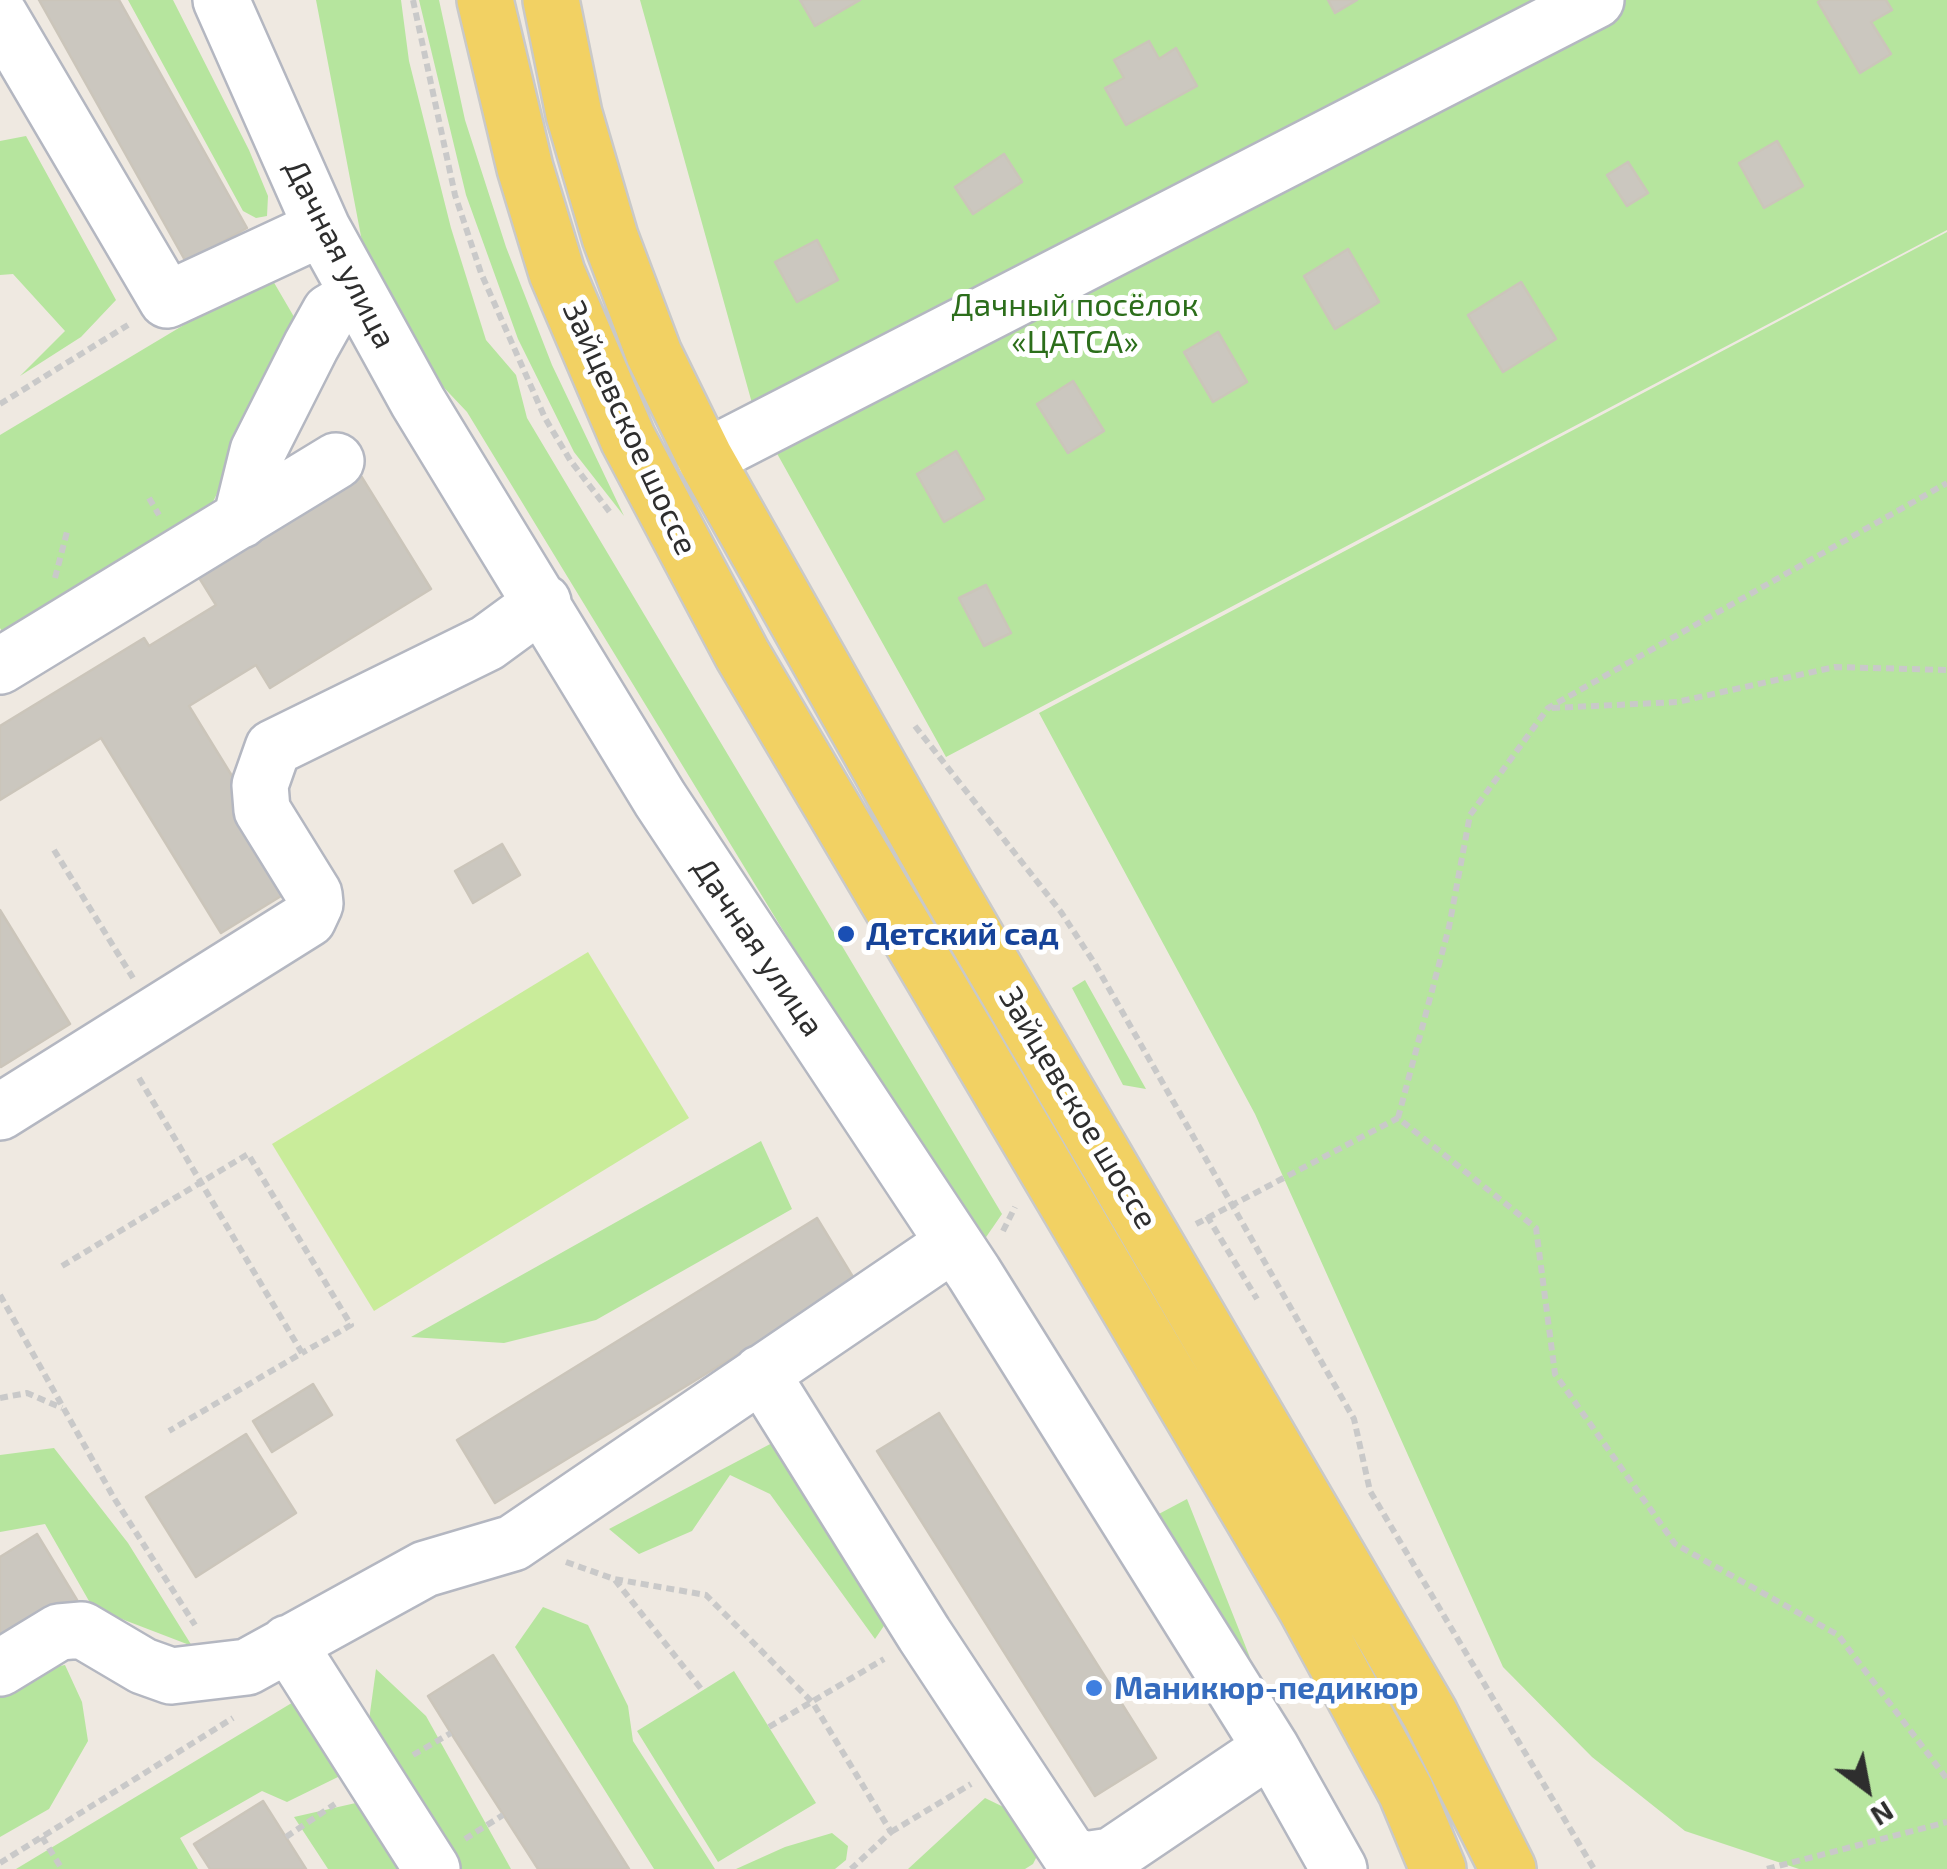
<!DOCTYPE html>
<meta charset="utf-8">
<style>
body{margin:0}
#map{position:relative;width:1947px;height:1869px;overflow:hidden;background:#efe9e1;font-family:"Exo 2",sans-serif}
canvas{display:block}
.north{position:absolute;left:1817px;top:1739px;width:100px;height:100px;-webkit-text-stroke:8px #fff;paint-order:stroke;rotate:148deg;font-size:28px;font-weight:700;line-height:40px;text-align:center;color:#2e2e2e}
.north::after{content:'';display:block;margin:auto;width:35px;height:45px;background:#2e2e2e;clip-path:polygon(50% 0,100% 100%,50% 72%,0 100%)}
</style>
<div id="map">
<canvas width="1947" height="1869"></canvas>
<div class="north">N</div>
</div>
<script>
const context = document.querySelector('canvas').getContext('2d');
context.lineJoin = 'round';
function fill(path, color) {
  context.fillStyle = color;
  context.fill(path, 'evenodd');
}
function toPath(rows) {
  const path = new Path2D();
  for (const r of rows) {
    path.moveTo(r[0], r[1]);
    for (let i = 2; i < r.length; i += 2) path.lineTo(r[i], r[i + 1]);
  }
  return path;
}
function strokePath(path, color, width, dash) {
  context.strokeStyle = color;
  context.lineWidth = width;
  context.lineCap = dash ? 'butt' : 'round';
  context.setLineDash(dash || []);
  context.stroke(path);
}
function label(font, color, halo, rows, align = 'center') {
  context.font = font + ' "Exo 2",sans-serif';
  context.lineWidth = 10;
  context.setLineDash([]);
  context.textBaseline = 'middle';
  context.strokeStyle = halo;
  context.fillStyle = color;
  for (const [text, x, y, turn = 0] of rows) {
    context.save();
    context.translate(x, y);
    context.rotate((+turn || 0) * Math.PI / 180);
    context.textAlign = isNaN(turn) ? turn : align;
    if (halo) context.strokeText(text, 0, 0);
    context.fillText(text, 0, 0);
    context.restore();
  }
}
fill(toPath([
 [128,0,173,0,249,150,268,196,267,216,256,218,243,211],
 [316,0,401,0,409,61,451,228,486,340,516,375,527,418,1002,1214,982,1243,798,955,467,412,432,375,364,252],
 [419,0,439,0,465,120,506,247,552,365,624,516,574,452,518,339,466,195],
 [640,0,1947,0,1947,230,946,757,755,414],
 [26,136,116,300,81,337,20,376,65,331,13,274,0,275,0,141],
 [1947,232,1947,1869,1799,1869,1685,1831,1592,1757,1503,1667,1255,1114,1039,713],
 [269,274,297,322,206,517,8,642,0,628,0,435],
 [1085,980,1146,1089,1123,1085,1072,988],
 [761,1141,792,1209,596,1320,504,1343,411,1337],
 [774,1442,892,1614,875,1639,770,1494,730,1475,692,1531,639,1554,609,1529],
 [54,1448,128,1543,192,1646,93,1608,45,1524,0,1532,0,1455],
 [1187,1499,1249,1655,1256,1677,1155,1516],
 [543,1607,588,1625,628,1706,633,1741,715,1869,654,1869,515,1647],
 [65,1665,82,1702,88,1741,49,1809,0,1837,0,1677],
 [376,1669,426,1716,511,1869,452,1869,367,1735],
 [734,1671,816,1803,718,1862,637,1731],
 [300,1698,327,1726,340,1776,287,1802,262,1791,180,1838,198,1869,16,1869],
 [985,1798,1022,1816,1042,1846,1033,1864,1025,1869,908,1869],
 [369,1800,413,1869,328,1869,294,1817],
 [832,1833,848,1846,846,1860,835,1869,736,1869,785,1847]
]), '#b6e59e');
fill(toPath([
 [588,952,689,1118,374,1311,272,1144]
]), '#c9ec9a');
const building = toPath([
 [39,0,119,0,247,228,186,262,39,0],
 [800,0,860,0,815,26,800,0],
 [1328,0,1357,0,1335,13,1328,0],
 [1821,0,1886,0,1892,10,1871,22,1891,54,1860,73,1818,2,1821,0],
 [1149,41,1159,59,1176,48,1197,86,1126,125,1105,88,1124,78,1114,60,1149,41],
 [1777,141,1803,186,1764,208,1739,163,1777,141],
 [1004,154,1022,182,973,214,955,187,1004,154],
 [1628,162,1648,193,1627,206,1607,175,1628,162],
 [817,240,838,280,797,302,775,262,817,240],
 [1348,249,1379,302,1335,329,1304,276,1348,249],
 [1521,282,1556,339,1503,372,1468,315,1521,282],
 [1218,332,1247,382,1213,402,1184,352,1218,332],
 [1073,381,1104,431,1068,453,1037,404,1073,381],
 [956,451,984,499,944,522,917,474,956,451],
 [353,463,431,589,270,688,256,665,189,706,299,885,221,933,101,738,0,800,0,726,144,638,149,646,216,605,190,563,353,463],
 [986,585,1011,633,984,646,959,598,986,585],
 [502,844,520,875,473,903,455,871,502,844],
 [0,910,70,1024,1,1067,0,1065,0,910],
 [817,1218,856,1282,495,1503,457,1440,817,1218],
 [313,1384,332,1415,272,1452,253,1421,313,1384],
 [939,1413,1156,1758,1095,1796,877,1451,939,1413],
 [246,1434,296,1513,196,1577,146,1497,246,1434],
 [37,1534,77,1600,0,1646,0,1557,37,1534],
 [493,1655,629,1869,538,1869,451,1733,428,1696,493,1655],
 [263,1801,306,1869,210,1869,194,1844,263,1801]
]);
fill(building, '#cbc7bf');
strokePath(building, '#cbc5ba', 2.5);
const minor = toPath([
 [221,0,322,228,418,402,660,799,974,1273,1271,1748,1339,1869],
 [0,16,167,300,322,228],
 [705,458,1596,0],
 [241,520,258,451,311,346,330,312,357,296],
 [0,666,336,461],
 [0,1112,308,919,315,904,314,894,262,810,260,785,273,748,487,643,543,602],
 [761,1373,924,1634,1068,1852,1084,1860,1111,1856,1271,1748],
 [288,1643,432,1869],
 [0,1668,59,1632,82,1630,143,1666,171,1676,247,1667,425,1569,513,1543,954,1243]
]);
const major = toPath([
 [485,0,525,168,557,273,628,439,742,654,1306,1608,1406,1792,1438,1869],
 [551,0,574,114,610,237,654,354,705,458,947,887,1430,1714,1508,1869]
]);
strokePath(minor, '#b4b7c1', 60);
strokePath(major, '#c9c9c9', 60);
strokePath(toPath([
 [413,0,455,195,481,273,545,418,570,460,612,515],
 [0,404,128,325],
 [149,498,159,515],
 [55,578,68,528],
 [1552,708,1677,702,1835,667,1947,670],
 [915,726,1061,912,1095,964,1354,1419,1370,1491,1594,1869],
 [54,850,133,978],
 [139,1078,302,1353,169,1431],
 [1398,1118,1449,927,1470,815,1548,708,1947,483],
 [1207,1216,1257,1299],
 [1196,1224,1398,1118,1536,1228,1555,1374,1675,1544,1838,1635,1947,1779],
 [1003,1231,1015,1207],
 [62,1266,248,1154,351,1325,302,1353],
 [0,1295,114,1498,195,1625],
 [0,1398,27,1393,62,1408],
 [566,1562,614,1579,706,1595,813,1703,891,1832,851,1869],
 [615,1580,702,1690],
 [769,1727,884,1659],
 [413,1755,451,1733],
 [891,1832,971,1784],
 [42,1837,62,1869],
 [286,1837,335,1804],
 [465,1839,503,1815],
 [0,1863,233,1718],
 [1767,1869,1947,1822]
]), '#c9c9c9', 6, [8, 5]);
strokePath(minor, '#fff', 55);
strokePath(major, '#f2d163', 55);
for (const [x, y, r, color] of [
 [846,934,10,"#1a4fb4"],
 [1094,1688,10,"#3f7fe0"]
]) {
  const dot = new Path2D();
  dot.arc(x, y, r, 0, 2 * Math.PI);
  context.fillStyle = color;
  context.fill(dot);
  strokePath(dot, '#fff', 4);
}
label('32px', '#2e2e2e', '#fff', [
 ["Дачная улица",340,254,63],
 ["Зайцевское шоссе",630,428,65],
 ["Дачная улица",758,947,56],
 ["Зайцевское шоссе",1078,1108,59]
]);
label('32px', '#2c6e1b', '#fff', [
 ["Дачный посёлок",1075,305],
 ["«ЦАТСА»",1075,342]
]);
label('bold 32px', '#164399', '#fff', [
 ["Детский сад",866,934]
], 'left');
label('bold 32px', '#366cbe', '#fff', [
 ["Маникюр-педикюр",1114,1688]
], 'left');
</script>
